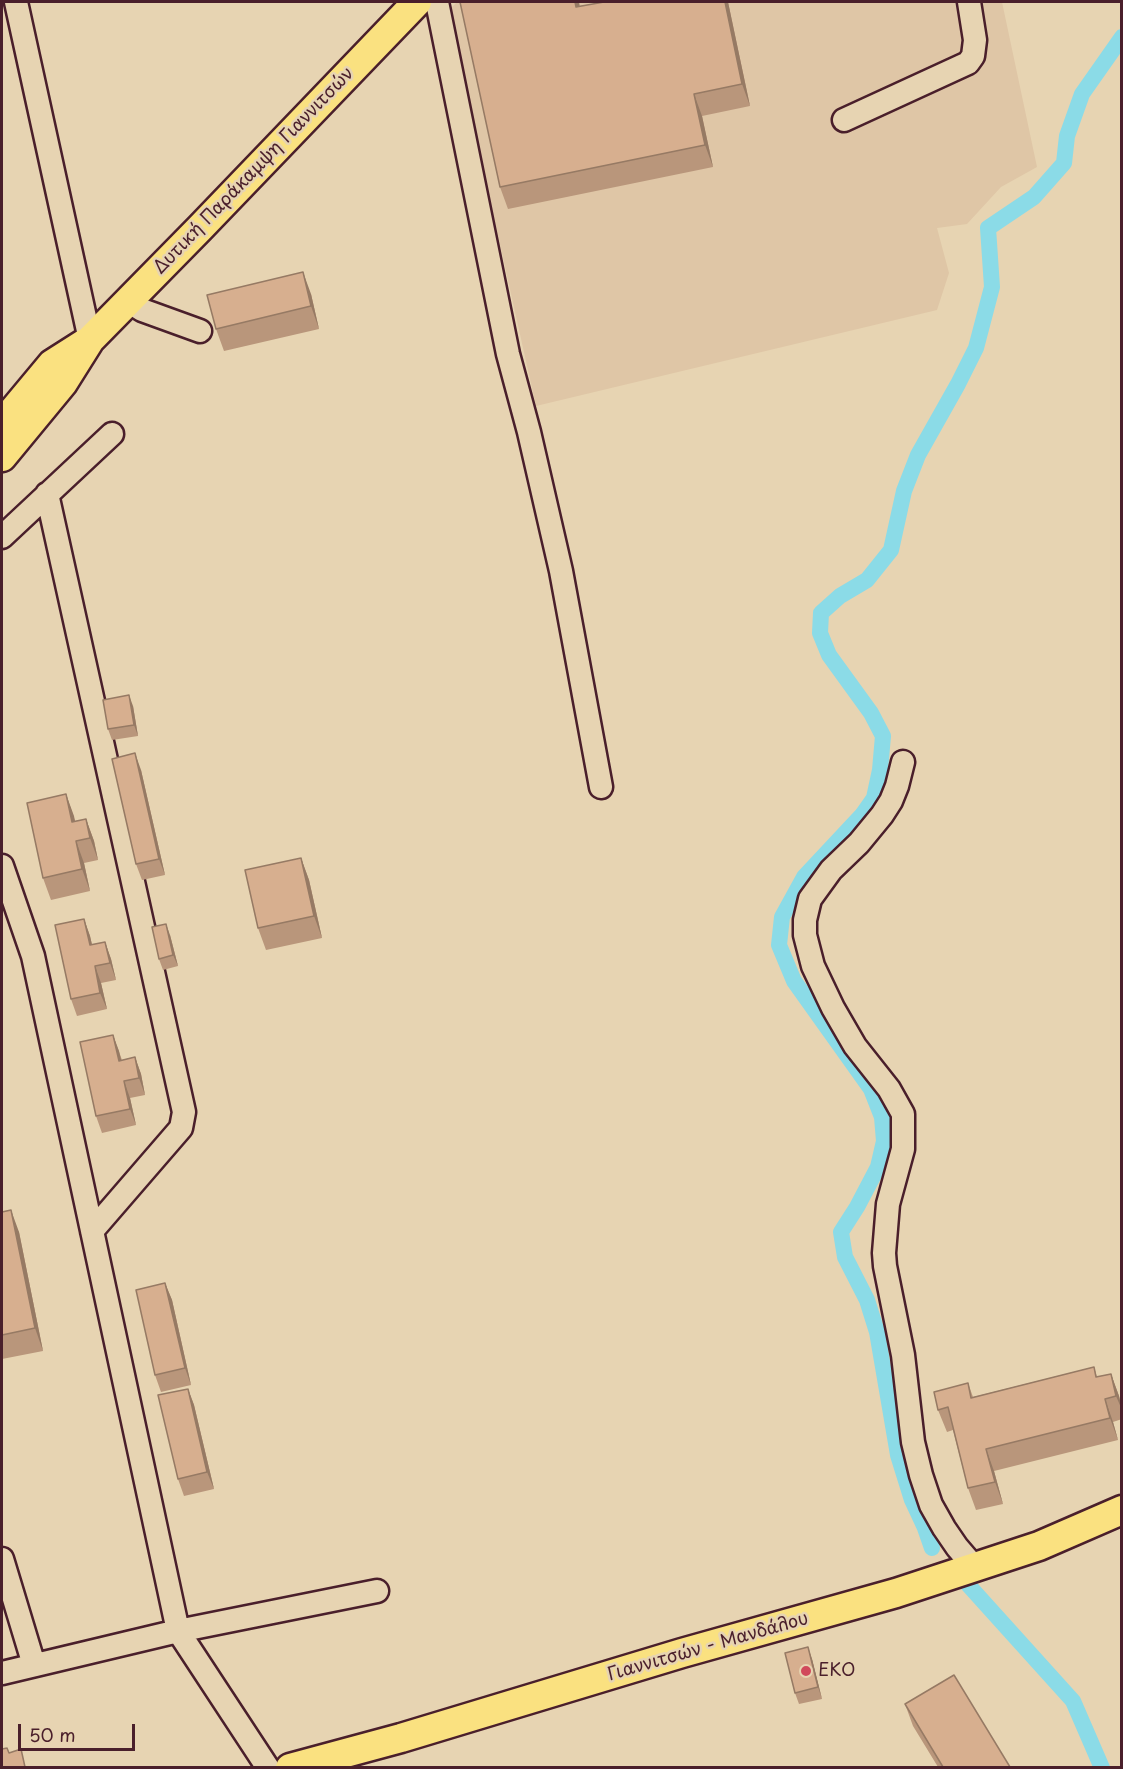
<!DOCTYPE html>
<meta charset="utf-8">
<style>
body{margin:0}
#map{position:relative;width:1123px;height:1769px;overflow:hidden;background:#e7d4b2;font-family:"Playpen Sans",sans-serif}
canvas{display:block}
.frame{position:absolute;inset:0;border:3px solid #4a1f2b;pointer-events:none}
.scale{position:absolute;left:18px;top:1724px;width:117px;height:27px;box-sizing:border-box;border:3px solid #4a1f2b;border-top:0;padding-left:8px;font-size:18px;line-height:21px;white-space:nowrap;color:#4a1f2b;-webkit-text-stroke:4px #e7d4b2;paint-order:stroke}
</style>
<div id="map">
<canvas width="1123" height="1769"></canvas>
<div class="frame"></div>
<div class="scale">50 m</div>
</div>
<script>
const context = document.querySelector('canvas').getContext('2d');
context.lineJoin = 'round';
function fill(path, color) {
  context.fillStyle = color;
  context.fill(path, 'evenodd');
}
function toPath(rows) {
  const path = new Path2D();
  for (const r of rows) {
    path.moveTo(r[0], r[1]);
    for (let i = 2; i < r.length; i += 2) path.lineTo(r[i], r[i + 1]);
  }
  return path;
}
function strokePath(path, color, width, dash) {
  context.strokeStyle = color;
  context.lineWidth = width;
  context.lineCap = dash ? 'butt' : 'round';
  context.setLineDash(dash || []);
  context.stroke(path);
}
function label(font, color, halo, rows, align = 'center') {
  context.font = font + ' "Playpen Sans",sans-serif';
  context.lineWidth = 5;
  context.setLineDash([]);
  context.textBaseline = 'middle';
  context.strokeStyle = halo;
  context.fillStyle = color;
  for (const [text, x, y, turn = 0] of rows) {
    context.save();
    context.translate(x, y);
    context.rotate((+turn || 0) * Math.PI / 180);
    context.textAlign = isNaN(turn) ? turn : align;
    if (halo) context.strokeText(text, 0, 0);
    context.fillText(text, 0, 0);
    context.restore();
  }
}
fill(toPath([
 [457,2,1002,2,1037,167,1001,187,967,224,937,228,949,273,937,310,536,406,448,11]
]), '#dfc6a6');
strokePath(toPath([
 [932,1548,925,1528,912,1500,898,1455,877,1332,867,1300,845,1257,841,1232,857,1207,878,1167,884,1141,882,1117,871,1089,794,981,779,945,782,917,804,877,862,815,874,798,880,770,883,736,871,713,829,655,820,633,821,613,840,596,867,580,891,550,904,491,918,455,958,384,976,348,992,287,988,228,1034,197,1064,163,1067,136,1082,94,1122,37],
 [962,1578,1073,1701,1102,1768]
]), '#8bdbe7', 16);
const minor = toPath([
 [16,2,90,340],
 [437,2,508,354,529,432,561,571,601,787],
 [844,120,968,63,973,56,975,40,969,2],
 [128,301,142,310,200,331],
 [47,494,184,1112,181,1128,92,1231],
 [2,537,112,434],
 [903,762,897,786,891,801,882,815,859,843,831,870,810,899,805,920,805,935,813,966,833,1008,855,1046,889,1089,903,1114,903,1149,888,1204,884,1253,885,1266,903,1355,913,1442,921,1475,931,1505,944,1528,957,1547,975,1568],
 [2,866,33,956,178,1631,268,1768],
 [2,1559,34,1665],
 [2,1673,178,1631,377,1591]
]);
const major = toPath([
 [2,424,52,364,85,343],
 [2,457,63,383,90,340,200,228,417,2],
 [290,1768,401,1738,682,1653,896,1593,1039,1546,1122,1510]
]);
strokePath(minor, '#4a1f2b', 27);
strokePath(major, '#4a1f2b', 33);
strokePath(minor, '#e7d4b2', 22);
strokePath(major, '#fae180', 28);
fill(toPath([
 [604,2,728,2,750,106,702,116,713,167,508,209,500,187,580,6],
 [311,294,319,329,224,351,216,329],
 [133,706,138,736,112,740,108,729],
 [141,770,165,875,142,880,136,864],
 [66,794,75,821,86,819,94,841,98,860,84,863,90,891,51,900,43,878],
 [301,858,309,880,322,938,266,950,258,928],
 [84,919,90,936,92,945,105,942,111,959,116,980,101,983,107,1009,77,1016,71,999],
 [170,935,178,966,163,970,159,959],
 [113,1035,122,1060,135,1057,141,1074,145,1095,130,1098,136,1125,102,1133,96,1116],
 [2,1212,19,1232,43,1351,2,1359],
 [165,1283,172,1300,191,1385,161,1392,155,1375],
 [1094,1367,1097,1377,1111,1374,1119,1396,1122,1407,1122,1419,1113,1422,1118,1440,994,1471,1003,1504,976,1510,968,1488,953,1430,947,1432,938,1410,968,1383,973,1397],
 [188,1389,194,1405,214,1489,184,1496,178,1479],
 [812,1659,822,1699,799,1704,795,1693],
 [905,1704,1010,1767,938,1767,913,1726]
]), '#b9967b');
fill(toPath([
 [575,2,579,2,584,29,576,7],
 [725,2,728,2,750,106,742,84],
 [694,94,702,116,713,167,705,145],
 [303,272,311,294,319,329,311,306],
 [129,695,133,706,138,736,134,725],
 [135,753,141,770,165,875,159,859],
 [66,794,74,816,79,841,72,822],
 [86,819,94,841,98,860,90,838],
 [76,841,84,863,90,891,82,869],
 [301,858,309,880,322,938,314,916],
 [84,919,90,936,96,962,90,945],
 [166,924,170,935,178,966,173,955],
 [105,942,111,959,116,980,110,963],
 [95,966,101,983,107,1009,100,993],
 [113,1035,119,1051,125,1077,119,1061],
 [135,1057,141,1074,145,1095,139,1078],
 [124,1081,130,1098,136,1125,130,1109],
 [11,1210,19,1232,43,1351,35,1328],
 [165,1283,172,1300,191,1385,185,1368],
 [1111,1374,1119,1396,1122,1410,1116,1396],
 [188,1389,194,1405,214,1489,207,1472],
 [1105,1399,1113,1422,1118,1440,1110,1418],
 [986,1449,994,1471,1003,1504,995,1482],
 [808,1647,812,1659,822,1699,818,1687]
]), '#967a64');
const building = toPath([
 [460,2,575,2,576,7,604,2,725,2,742,84,694,94,705,145,500,187,460,2],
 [303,272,311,306,216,329,207,295,303,272],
 [129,695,134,725,108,729,103,700,129,695],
 [135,753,159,859,136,864,112,759,135,753],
 [66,794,72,822,86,819,90,838,76,841,82,869,43,878,27,803,66,794],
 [301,858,314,916,258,928,245,870,301,858],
 [84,919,90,945,105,942,110,963,95,966,100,993,71,999,55,925,84,919],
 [166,924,173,955,159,959,152,927,166,924],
 [113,1035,119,1061,135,1057,139,1078,124,1081,130,1109,96,1116,80,1042,113,1035],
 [11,1210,35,1328,2,1335,2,1212,11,1210],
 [165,1283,185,1368,155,1375,136,1290,165,1283],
 [1094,1367,1096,1377,1111,1374,1116,1396,1105,1399,1110,1418,986,1449,995,1482,968,1488,948,1407,938,1410,934,1392,968,1383,971,1398,1094,1367],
 [188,1389,207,1472,178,1479,158,1395,188,1389],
 [808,1647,818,1687,795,1693,785,1653,808,1647],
 [954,1675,1010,1767,943,1767,905,1704,954,1675],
 [7,1748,9,1753,21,1749,25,1767,2,1767,2,1749,7,1748]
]);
fill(building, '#d7af8f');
strokePath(building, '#967a64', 1.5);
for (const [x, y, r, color] of [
 [806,1671,6,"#d1495b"]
]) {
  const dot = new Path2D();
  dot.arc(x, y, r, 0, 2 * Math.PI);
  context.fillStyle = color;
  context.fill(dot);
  strokePath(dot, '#e7d4b2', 2);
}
label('18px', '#4a1f2b', '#e7d4b2', [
 ["Δυτική Παράκαμψη Γιαννιτσών",254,171,-46],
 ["Γιαννιτσών - Μανδάλου",708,1647,-16]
]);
label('18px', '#4a1f2b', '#e7d4b2', [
 ["EKO",818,1671]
], 'left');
</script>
